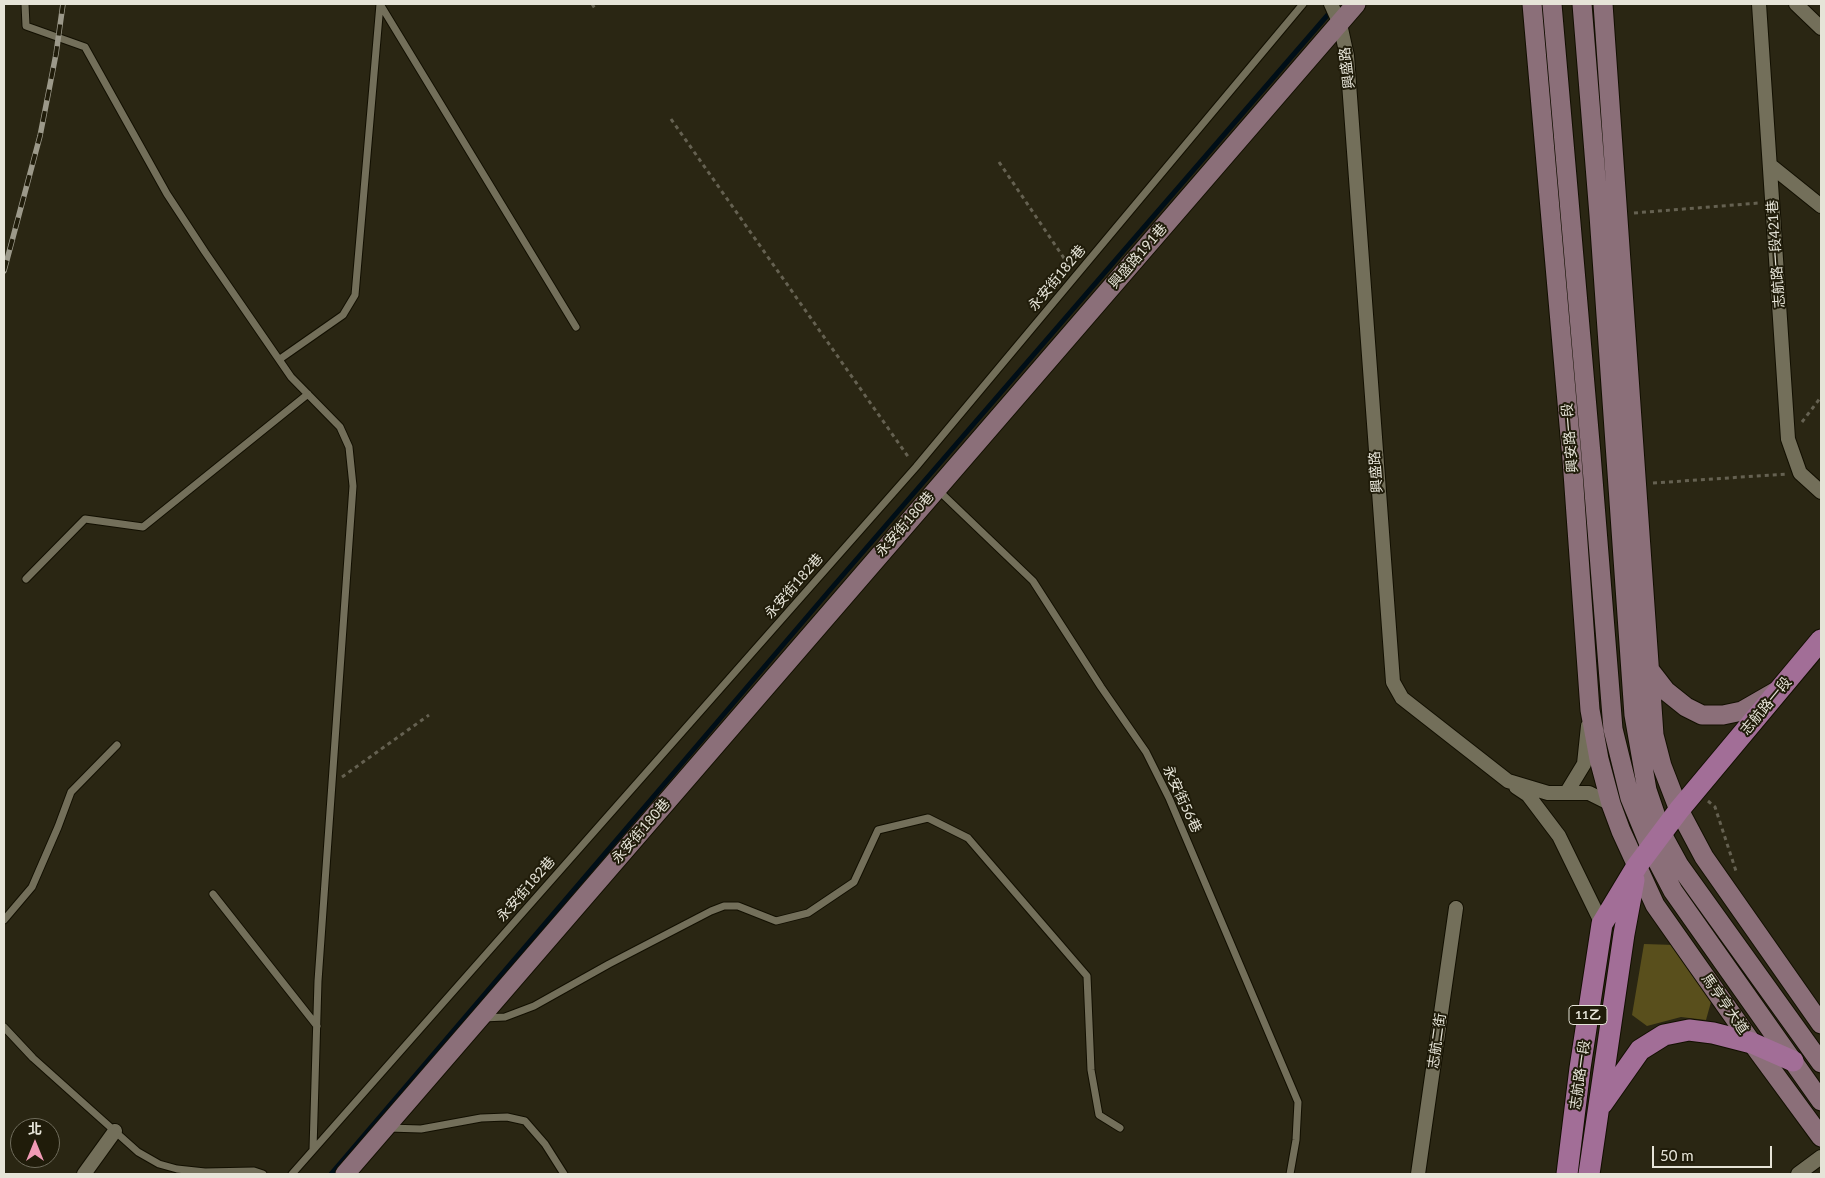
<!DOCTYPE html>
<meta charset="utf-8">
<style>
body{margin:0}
#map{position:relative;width:1825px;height:1178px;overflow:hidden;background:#2a2613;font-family:Lato,"Noto Sans TC",sans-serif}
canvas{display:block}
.frame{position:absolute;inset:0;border:5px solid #e6e4d8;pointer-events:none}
.north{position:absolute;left:10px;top:1118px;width:50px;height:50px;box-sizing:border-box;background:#201c0a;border:1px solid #6f6c5c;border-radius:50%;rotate:0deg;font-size:14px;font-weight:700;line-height:20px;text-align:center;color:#e6e4d8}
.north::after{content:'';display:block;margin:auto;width:18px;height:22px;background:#f09ab5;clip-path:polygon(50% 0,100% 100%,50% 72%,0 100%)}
.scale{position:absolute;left:1652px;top:1146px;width:120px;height:22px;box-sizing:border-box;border:2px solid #e6e4d8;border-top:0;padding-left:6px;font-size:15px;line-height:18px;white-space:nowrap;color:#e6e4d8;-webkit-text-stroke:4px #201c0a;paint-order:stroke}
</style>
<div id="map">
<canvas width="1825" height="1178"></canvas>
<div class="frame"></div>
<div class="north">北</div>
<div class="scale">50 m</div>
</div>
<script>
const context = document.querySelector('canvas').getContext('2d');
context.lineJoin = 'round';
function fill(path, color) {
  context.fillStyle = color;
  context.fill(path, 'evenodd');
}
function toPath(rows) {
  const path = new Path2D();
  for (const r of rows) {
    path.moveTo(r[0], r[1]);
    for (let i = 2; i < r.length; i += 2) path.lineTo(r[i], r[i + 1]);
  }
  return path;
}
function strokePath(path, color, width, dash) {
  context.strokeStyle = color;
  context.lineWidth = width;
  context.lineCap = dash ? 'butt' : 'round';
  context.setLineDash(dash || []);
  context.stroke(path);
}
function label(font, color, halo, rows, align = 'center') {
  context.font = font + ' Lato,"Noto Sans TC",sans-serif';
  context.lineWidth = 4;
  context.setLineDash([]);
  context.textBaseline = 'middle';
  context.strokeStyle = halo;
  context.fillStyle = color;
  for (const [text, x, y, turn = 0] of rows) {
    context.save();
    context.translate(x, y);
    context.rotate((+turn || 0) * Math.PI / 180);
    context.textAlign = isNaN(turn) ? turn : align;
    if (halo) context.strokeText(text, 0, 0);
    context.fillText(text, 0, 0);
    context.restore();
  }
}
fill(toPath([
 [1644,944,1675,945,1711,1002,1706,1020,1681,1017,1647,1026,1632,1015]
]), '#594f1c');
strokePath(toPath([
 [331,1174,830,590,1332,10]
]), '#000e17', 5);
const lane = toPath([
 [25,4,26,26,85,47,167,194,205,252,291,377,340,427,349,447,353,486,318,981,313,1149],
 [380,4,576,327],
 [280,359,343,315,355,295,380,4],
 [938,490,1033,581,1101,687,1146,752,1169,798,1298,1102,1296,1140,1290,1174],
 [26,579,85,519,143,527,308,394],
 [213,894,317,1026],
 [4,920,32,887,58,827,71,792,117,745],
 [483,1018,505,1017,534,1006,609,964,711,911,724,906,738,906,776,921,808,913,854,882,878,830,928,818,968,838,1087,976,1091,1070,1099,1115,1120,1128],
 [4,1027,33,1058,138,1152,159,1164,177,1169,205,1172,254,1171,263,1174],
 [388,1128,421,1129,481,1118,507,1117,525,1121,545,1144,564,1174],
 [292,1174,916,467,1303,4]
]);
const street = toPath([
 [1331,4,1340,24,1347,56,1393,682,1402,698,1508,781,1548,793,1589,793,1611,804],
 [1759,4,1788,439,1800,473,1821,492],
 [1796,4,1821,28],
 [1770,165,1821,206],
 [1516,787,1528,795,1559,836,1602,924],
 [1567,792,1584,764,1588,726],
 [84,1174,115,1131],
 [1418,1174,1456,908],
 [1798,1174,1821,1157]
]);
const secondary = toPath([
 [1532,4,1572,459,1590,710,1599,759,1611,804,1621,831,1655,905,1752,1043,1821,1137],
 [1552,4,1591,454,1613,729,1630,798,1651,849,1673,891,1821,1101],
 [1582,4,1599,215,1634,715,1647,790,1662,834,1679,865,1821,1063],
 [1603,4,1654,735,1662,766,1679,810,1704,857,1821,1024],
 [1649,669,1666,691,1686,707,1702,715,1723,715,1742,711,1775,692],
 [345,1174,1356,4]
]);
const primary = toPath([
 [1602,1104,1640,1050,1664,1035,1689,1030,1713,1033,1752,1043,1793,1061],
 [1567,1174,1580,1068,1602,924,1637,866,1679,810,1821,640],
 [1589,1174,1624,934,1634,880]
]);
strokePath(lane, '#120f01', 9);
strokePath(street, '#120f01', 16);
strokePath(secondary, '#120f01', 21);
strokePath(primary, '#120f01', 23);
strokePath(toPath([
 [592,4,596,10],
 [671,119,909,458],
 [999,162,1070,267],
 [1634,213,1759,203],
 [1802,422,1821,397],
 [1653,483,1787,474],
 [342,777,429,715],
 [1708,801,1715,807,1736,871]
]), '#656151', 3, [4, 4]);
strokePath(lane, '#736f5a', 7);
strokePath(street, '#736f5a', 14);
strokePath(secondary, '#8b6f79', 19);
strokePath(primary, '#a26e97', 21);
const rail = toPath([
 [4,271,40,136,56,54,63,4]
]);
strokePath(rail, '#9c998a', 5.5);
strokePath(rail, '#201c0a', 4, [11]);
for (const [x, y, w] of [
 [1588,1015,38]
]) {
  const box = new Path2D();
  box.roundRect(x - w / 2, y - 9.5, w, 19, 4);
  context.fillStyle = '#201c0a';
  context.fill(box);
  strokePath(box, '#e6e4d8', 1);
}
label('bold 12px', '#e6e4d8', null, [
 ["11乙",1588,1015]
]);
label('14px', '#e6e4d8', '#201c0a', [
 ["興盛路",1347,68,-97],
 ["志航路一段421巷",1776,254,-94],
 ["興盛路191巷",1138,256,-49],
 ["永安街182巷",1057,278,-50],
 ["興安路一段",1570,438,-95],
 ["興盛路",1376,472,-94],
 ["永安街180巷",905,524,-49],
 ["永安街182巷",794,586,-49],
 ["志航路一段",1766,706,-50],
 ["永安街56巷",1182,799,65],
 ["永安街180巷",641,831,-49],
 ["永安街182巷",526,889,-49],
 ["馬亨亨大道",1725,1004,55],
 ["志航二街",1437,1041,-82],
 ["志航路一段",1580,1075,-82]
]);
</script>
